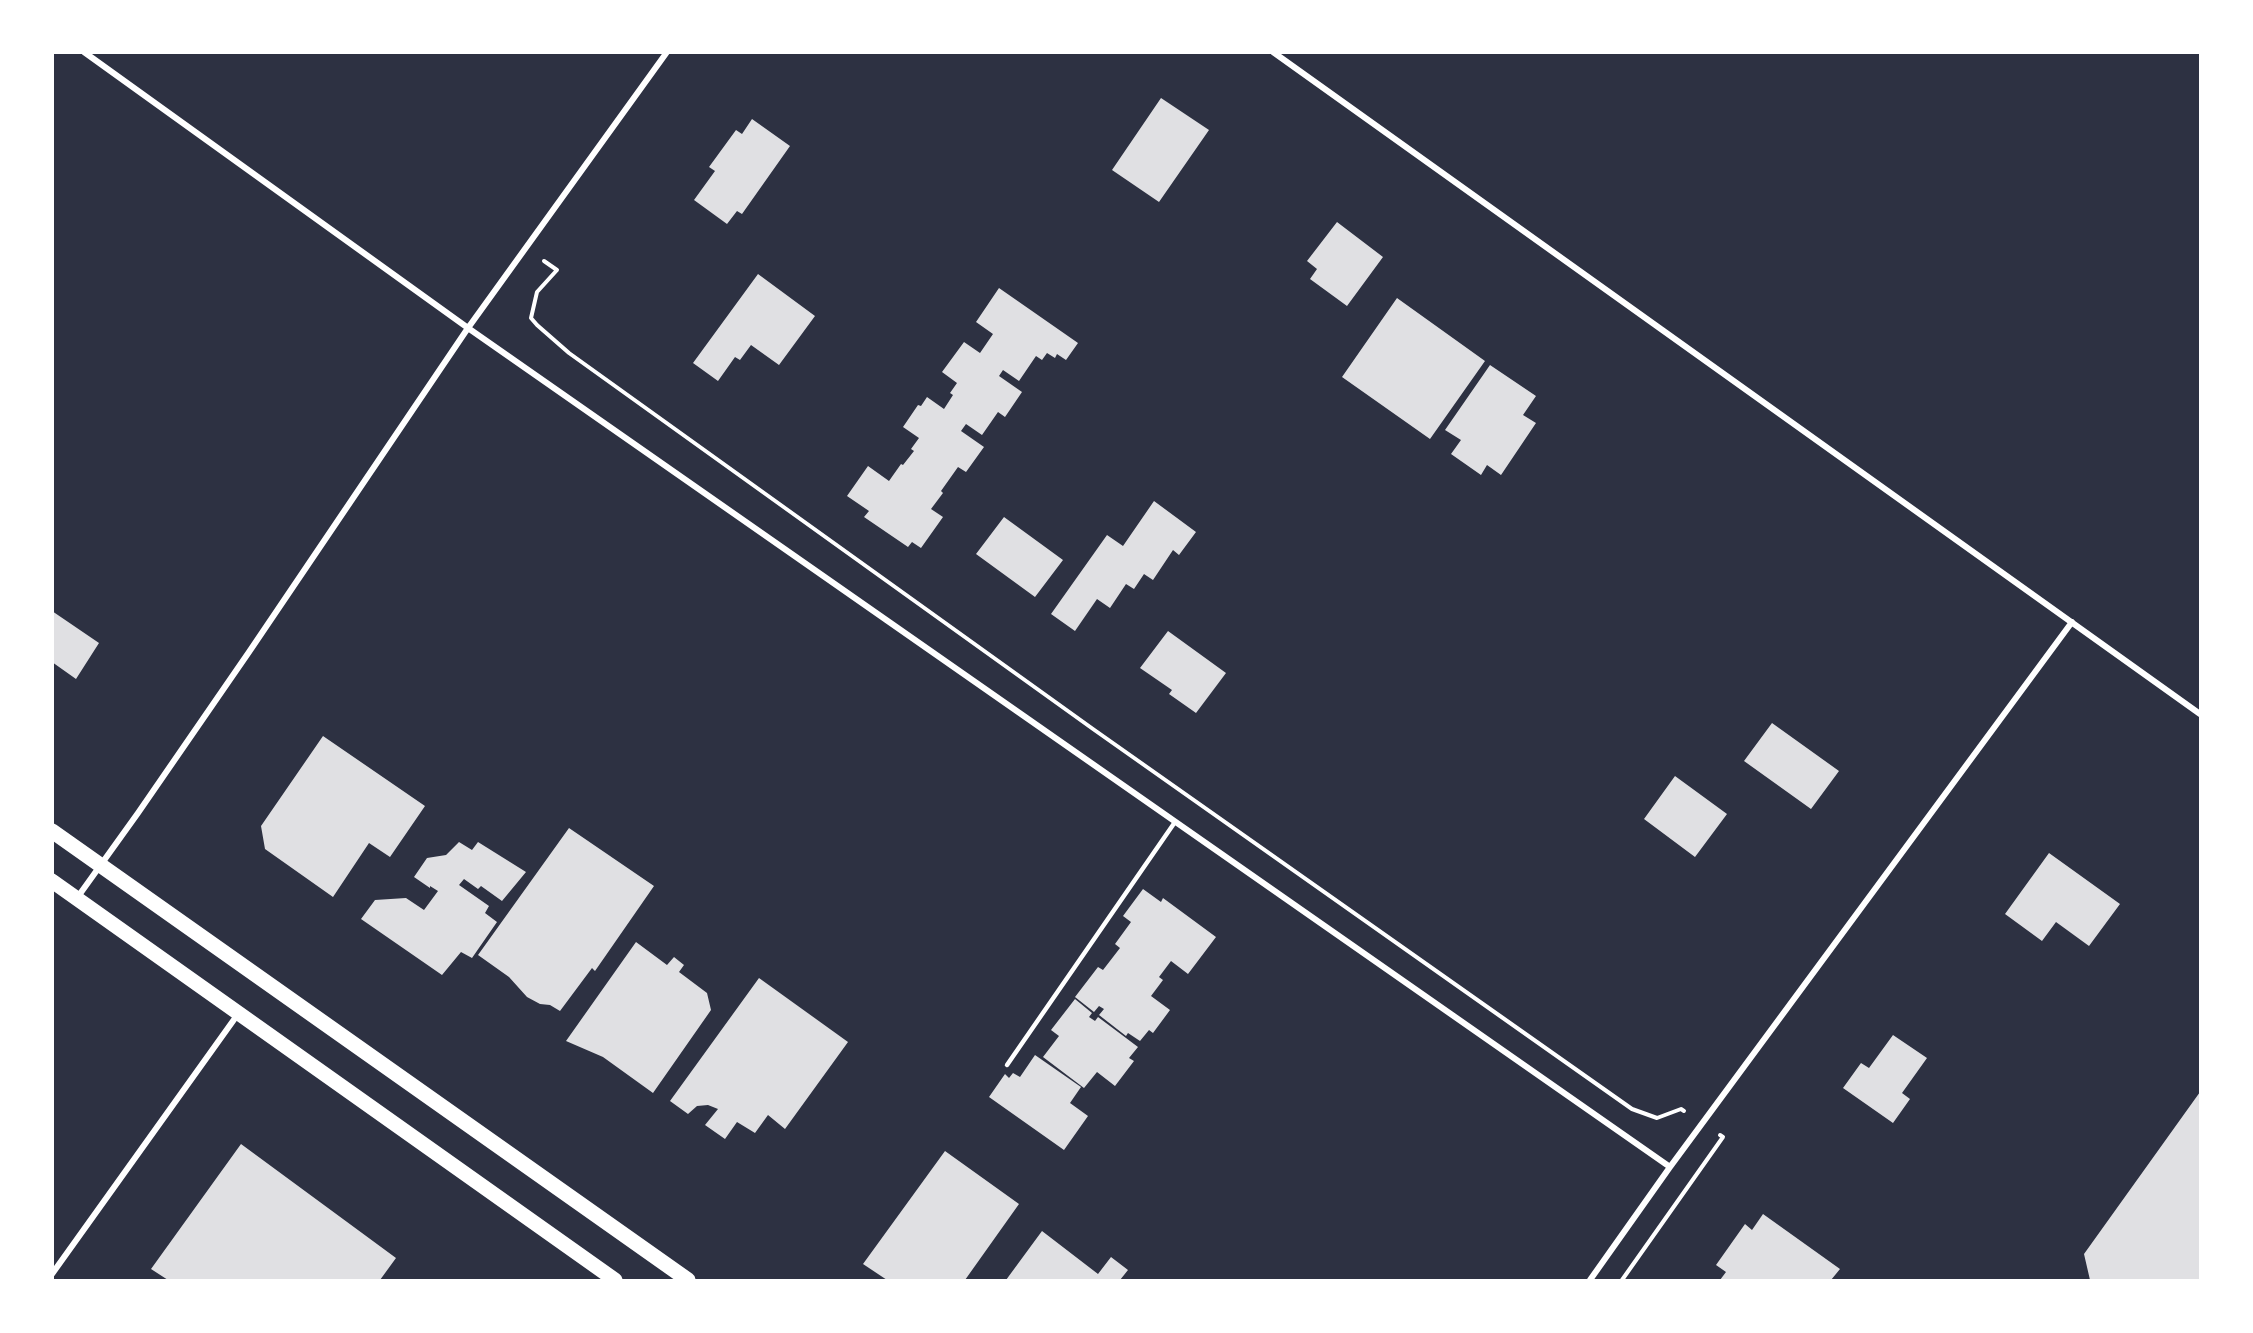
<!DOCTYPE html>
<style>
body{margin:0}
#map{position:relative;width:2253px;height:1333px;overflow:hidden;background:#2d3142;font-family:"Playfair Display",serif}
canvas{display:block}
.frame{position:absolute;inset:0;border:54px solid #fff;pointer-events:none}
</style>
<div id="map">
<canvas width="2253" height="1333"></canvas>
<div class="frame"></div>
</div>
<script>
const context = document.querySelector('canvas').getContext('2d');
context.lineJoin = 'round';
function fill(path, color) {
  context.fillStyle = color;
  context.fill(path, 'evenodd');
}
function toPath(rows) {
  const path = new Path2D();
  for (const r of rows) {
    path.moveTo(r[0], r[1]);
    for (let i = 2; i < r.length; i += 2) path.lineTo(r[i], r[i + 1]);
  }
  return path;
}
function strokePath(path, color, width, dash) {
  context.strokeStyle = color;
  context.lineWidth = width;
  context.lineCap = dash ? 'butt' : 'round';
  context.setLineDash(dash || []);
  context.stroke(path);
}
fill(toPath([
 [1161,98,1209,130,1159,202,1112,170],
 [752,119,790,146,742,214,737,211,727,224,694,200,715,171,709,167,736,130,742,134],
 [1337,222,1383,257,1347,306,1310,279,1317,269,1307,261],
 [758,274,815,316,779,365,751,345,740,360,735,357,718,381,693,363],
 [999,288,1078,343,1066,360,1057,354,1055,358,1047,353,1042,360,1036,356,1019,381,1003,370,999,376,1022,392,1005,417,998,412,982,435,966,424,961,431,984,447,966,472,958,467,941,491,943,493,931,509,943,517,921,548,912,542,908,547,864,517,869,511,847,496,868,466,889,481,901,464,903,465,914,451,911,449,919,438,903,427,918,405,921,406,927,397,944,409,953,395,950,393,957,383,942,372,964,342,980,353,993,334,976,322],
 [1397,298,1485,361,1430,439,1342,377],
 [1490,365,1536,396,1523,415,1536,423,1501,475,1487,465,1481,475,1451,454,1461,440,1445,430],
 [1154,501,1196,532,1179,555,1173,550,1153,580,1144,574,1134,589,1126,584,1110,608,1097,599,1075,631,1051,614,1107,535,1123,546],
 [1004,517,1063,560,1035,597,976,554],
 [52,611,99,643,76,679,52,662],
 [1168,631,1226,673,1196,713,1169,694,1172,690,1140,668],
 [1772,723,1839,771,1811,809,1744,761],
 [323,736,425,806,390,857,369,843,333,897,265,849,261,826],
 [1675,776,1727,814,1695,857,1644,819],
 [569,828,654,886,595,971,592,968,560,1011,550,1005,540,1004,527,997,509,977,478,955],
 [459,842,472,850,478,842,526,872,502,901,481,886,478,889,464,879,459,885,489,906,485,913,497,922,472,958,461,952,442,975,361,919,375,900,406,898,424,910,438,891,430,886,430,888,414,877,427,858,446,855],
 [2049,853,2120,904,2089,946,2056,922,2042,941,2005,914],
 [1143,889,1161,902,1163,898,1216,937,1188,974,1171,961,1159,977,1163,980,1151,996,1170,1010,1153,1033,1149,1030,1140,1041,1128,1033,1126,1036,1099,1015,1104,1009,1099,1006,1094,1012,1075,997,1098,967,1103,970,1120,948,1115,944,1131,922,1123,916],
 [636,942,667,965,674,957,684,965,679,972,707,993,711,1010,653,1093,603,1057,566,1041],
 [759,978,848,1042,785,1129,768,1115,755,1133,737,1122,725,1139,705,1125,718,1109,708,1105,697,1106,688,1114,670,1101],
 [1075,999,1092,1013,1089,1017,1095,1021,1098,1017,1138,1047,1129,1058,1134,1061,1115,1086,1097,1072,1084,1088,1043,1057,1059,1036,1051,1030],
 [1893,1035,1927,1058,1902,1093,1910,1099,1893,1123,1843,1088,1861,1063,1869,1068],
 [1035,1055,1081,1087,1070,1103,1088,1116,1064,1150,989,1097,1005,1074,1009,1078,1013,1073,1020,1077],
 [2200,1092,2200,1280,2090,1280,2084,1254],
 [241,1144,396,1258,380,1280,168,1280,151,1269],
 [945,1151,1019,1204,965,1280,887,1280,863,1264],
 [1763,1214,1840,1269,1831,1280,1720,1280,1726,1272,1716,1265,1745,1224,1752,1230],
 [1042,1231,1098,1274,1111,1257,1128,1270,1120,1280,1006,1280]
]), '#e0e0e3');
strokePath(toPath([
 [544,261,557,270,537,292,531,318,537,325,569,353,1093,729,1632,1109,1657,1118,1681,1109,1684,1111],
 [1622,1280,1723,1137,1720,1135]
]), '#fff', 4);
strokePath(toPath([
 [1007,1065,1175,822]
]), '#fff', 4.5);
strokePath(toPath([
 [84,52,468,328,1670,1167],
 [1273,52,2200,714],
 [77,898,138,813,249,652,468,328,667,52],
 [52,1274,238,1014],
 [1590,1280,1670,1167,2072,622]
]), '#fff', 6);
strokePath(toPath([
 [52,831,688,1280],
 [52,881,615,1280]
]), '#fff', 15);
</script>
